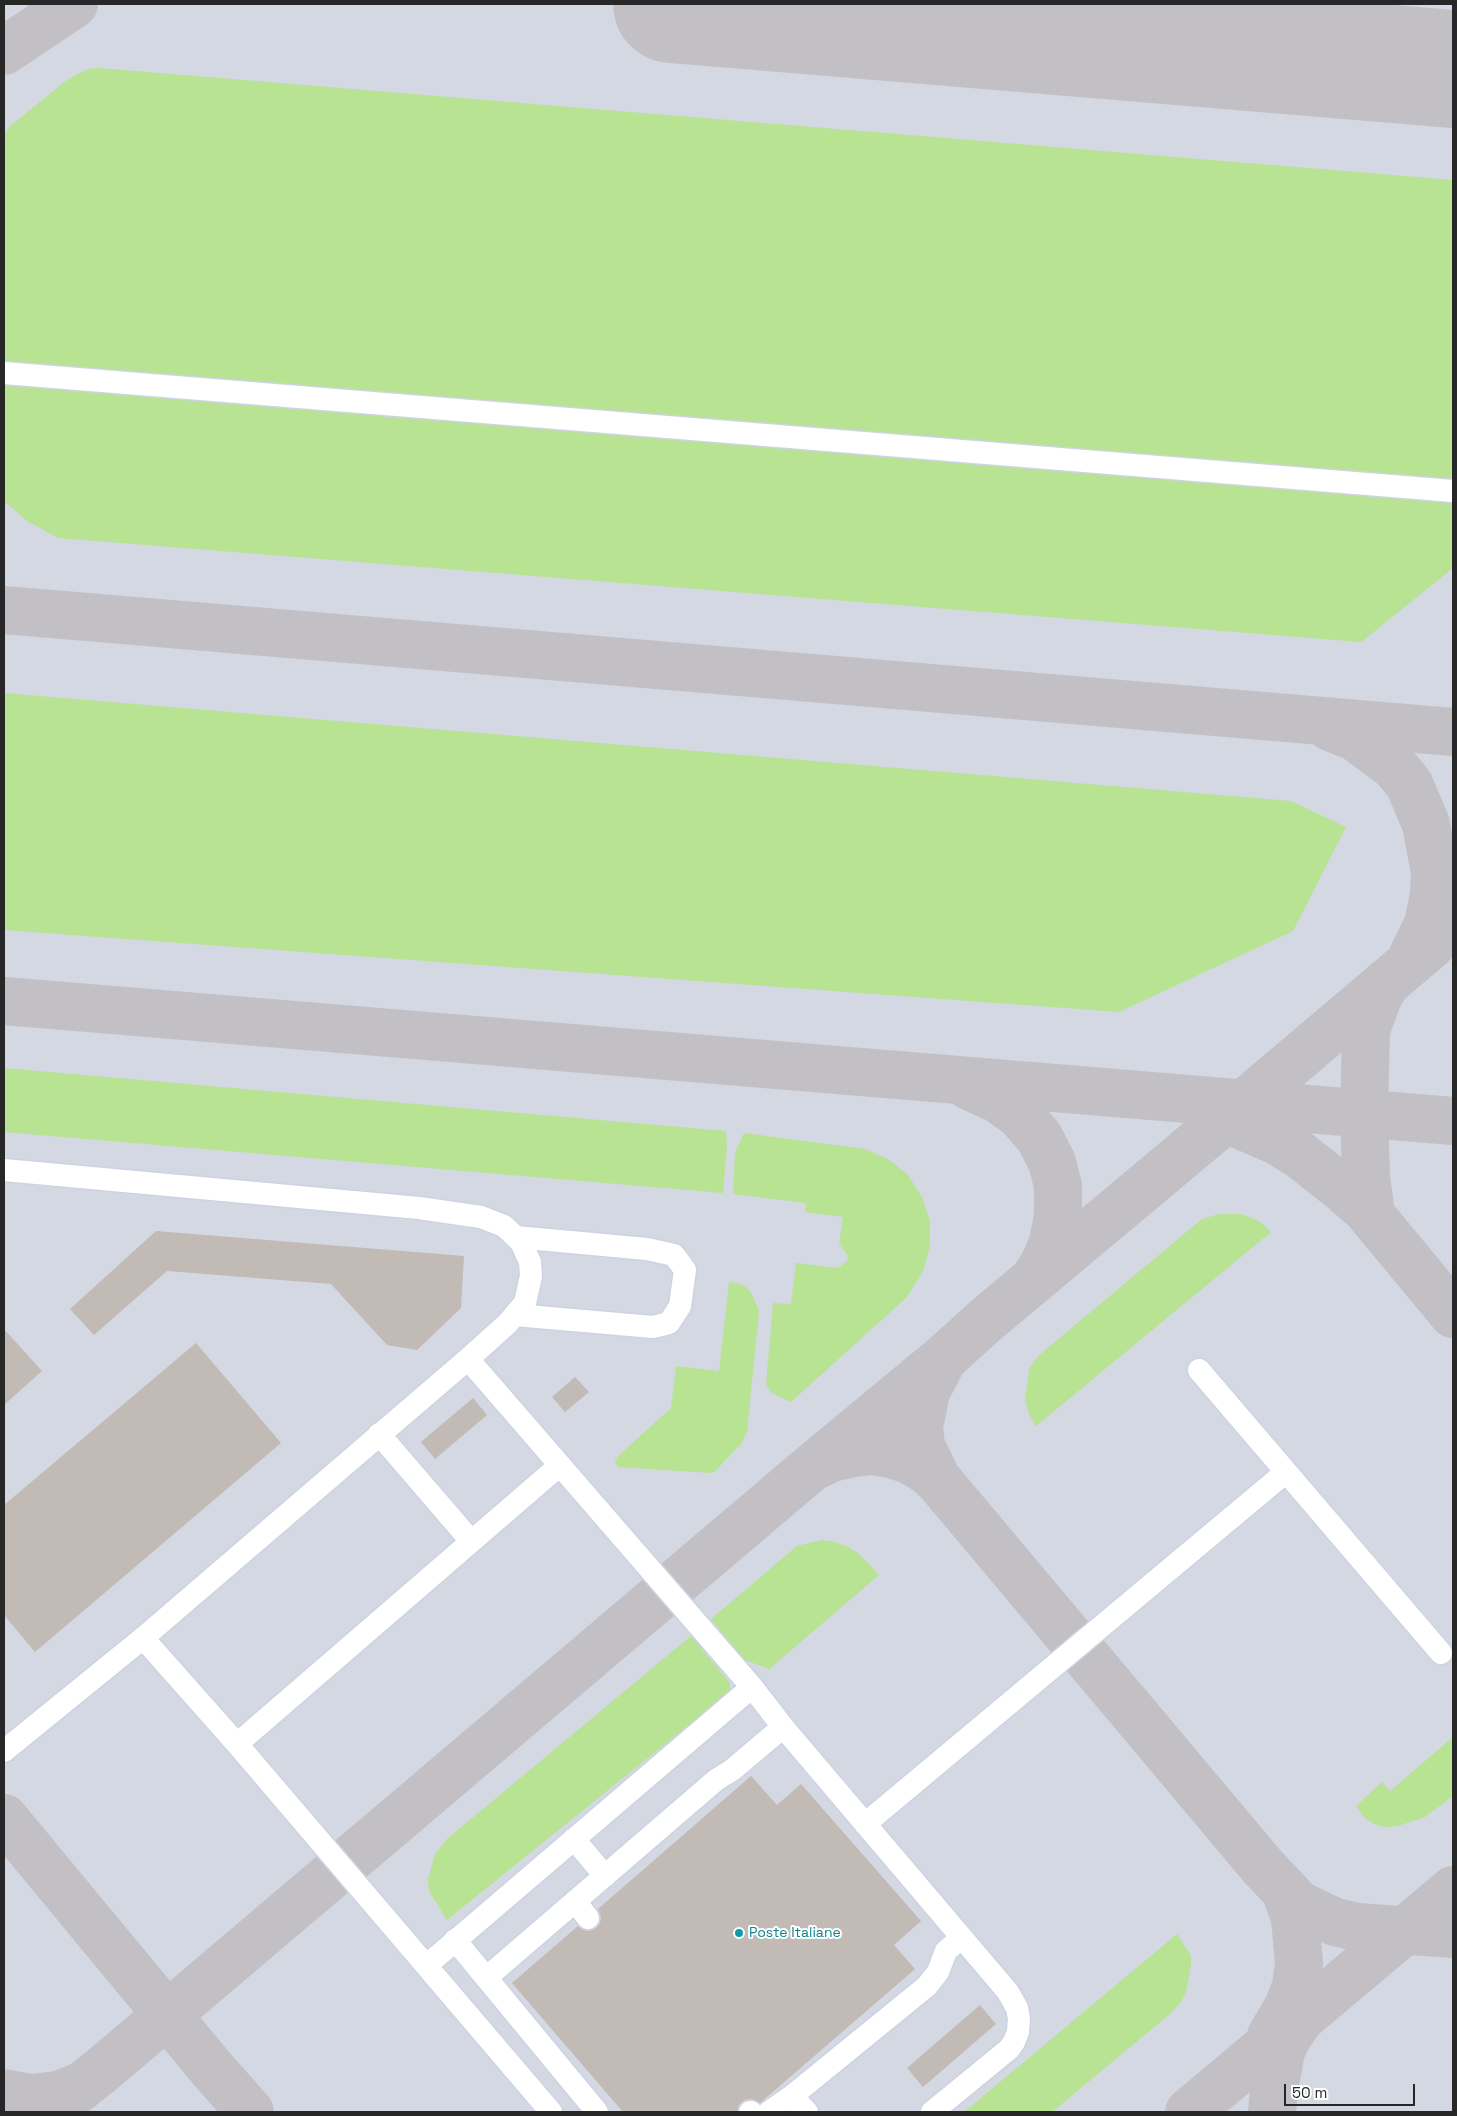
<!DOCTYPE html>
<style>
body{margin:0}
#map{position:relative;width:1457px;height:2116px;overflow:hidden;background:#eae0d8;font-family:"Space Grotesk",sans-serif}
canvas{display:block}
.frame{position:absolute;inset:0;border:5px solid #272727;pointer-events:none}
.scale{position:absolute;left:1284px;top:2084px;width:131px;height:22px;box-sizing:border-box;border:2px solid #272727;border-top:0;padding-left:6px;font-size:15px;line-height:18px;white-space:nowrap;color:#272727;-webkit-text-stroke:4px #fff;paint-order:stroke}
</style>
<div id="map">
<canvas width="1457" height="2116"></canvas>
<div class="frame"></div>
<div class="scale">50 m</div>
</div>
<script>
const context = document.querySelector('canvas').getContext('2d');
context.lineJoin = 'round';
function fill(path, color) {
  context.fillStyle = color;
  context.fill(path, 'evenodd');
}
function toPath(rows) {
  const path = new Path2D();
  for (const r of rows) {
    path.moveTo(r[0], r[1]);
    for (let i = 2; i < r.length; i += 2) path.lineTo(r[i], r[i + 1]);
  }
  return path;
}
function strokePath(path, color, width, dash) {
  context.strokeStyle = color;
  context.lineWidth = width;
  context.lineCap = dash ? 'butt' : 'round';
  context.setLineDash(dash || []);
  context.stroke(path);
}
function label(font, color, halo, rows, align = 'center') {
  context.font = font + ' "Space Grotesk",sans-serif';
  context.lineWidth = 4;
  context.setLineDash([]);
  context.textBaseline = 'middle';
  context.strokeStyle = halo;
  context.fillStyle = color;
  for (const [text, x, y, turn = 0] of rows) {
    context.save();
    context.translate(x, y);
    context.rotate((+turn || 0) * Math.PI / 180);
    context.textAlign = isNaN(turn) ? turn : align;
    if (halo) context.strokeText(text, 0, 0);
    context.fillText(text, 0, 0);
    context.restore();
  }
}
fill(toPath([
 [4,4,1453,4,1453,2112,4,2112]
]), '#d3d8e3');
fill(toPath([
 [99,68,1453,180,1453,568,1361,642,58,538,27,521,4,501,4,136,10,126,67,80,88,69],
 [4,693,1291,801,1346,827,1293,931,1119,1012,4,930],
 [4,1068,726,1131,727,1147,723,1193,4,1132],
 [744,1133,865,1149,888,1159,908,1175,922,1197,930,1221,930,1246,923,1271,907,1297,791,1402,772,1393,766,1384,773,1303,791,1304,796,1263,838,1268,847,1261,848,1255,839,1244,843,1217,805,1212,806,1203,733,1194,735,1153],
 [1219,1214,1241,1214,1259,1221,1271,1232,1036,1426,1029,1414,1025,1400,1029,1369,1038,1356,1202,1219],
 [729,1282,738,1283,746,1287,752,1294,759,1311,747,1432,741,1444,715,1471,711,1473,618,1467,615,1462,617,1457,671,1408,676,1366,719,1371],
 [822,1540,835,1542,850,1548,859,1554,879,1575,769,1669,745,1660,711,1619,797,1546],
 [691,1636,730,1683,730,1690,727,1694,447,1920,429,1891,428,1879,435,1854,447,1839],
 [1453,1737,1453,1796,1425,1817,1398,1826,1384,1827,1374,1824,1365,1818,1356,1806,1382,1782,1390,1791],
 [1177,1934,1191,1956,1191,1964,1186,1993,1181,2002,1170,2014,1052,2112,964,2112]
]), '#b7e392');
strokePath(toPath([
 [4,51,74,4],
 [4,610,1453,732],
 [1330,727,1355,737,1394,766,1409,784,1426,824,1435,872,1434,895,1428,924,1412,957],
 [4,1001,1453,1121],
 [969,1086,998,1099,1020,1115,1039,1137,1052,1162,1058,1186,1058,1216,1053,1242,1045,1262,1035,1278],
 [1215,1114,1277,1141,1300,1155,1343,1189,1365,1208,1453,1314],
 [1371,1215,1366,1177,1364,1114,1366,1030,1379,995,1387,982],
 [819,1464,831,1458,854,1453,873,1451,894,1455,909,1460,925,1469,937,1479,1263,1867,1299,1905,1335,1922,1357,1927,1453,1934],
 [937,1479,921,1446,919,1427,926,1392,942,1361],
 [4,1818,212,2069,250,2112],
 [1271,2036,1288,2007,1296,1986,1299,1963,1295,1918,1285,1890],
 [4,2093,31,2098,58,2095,81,2086],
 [49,2112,102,2070,810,1469,944,1358,986,1320,1227,1118,1430,946,1453,922],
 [1189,2112,1453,1890],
 [1272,2112,1274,2090,1281,2051,1287,2038,1298,2022]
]), '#c2c0c5', 48);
strokePath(toPath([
 [672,4,1453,69]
]), '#c2c0c5', 118);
fill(toPath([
 [156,1231,464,1256,461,1308,417,1350,387,1345,331,1284,167,1271,94,1335,70,1309],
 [4,1329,42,1371,4,1405],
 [196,1343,281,1443,35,1652,4,1615,4,1505],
 [575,1377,589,1392,565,1412,552,1397],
 [473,1398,487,1415,435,1459,421,1442],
 [751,1776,777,1805,801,1784,921,1921,894,1945,915,1969,760,2103,751,2099,744,2100,739,2105,737,2112,623,2112,512,1983,578,1926,583,1930,589,1931,596,1928,600,1923,601,1917,598,1909],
 [980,2005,996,2024,923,2087,907,2068]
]), '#c2bab5');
const minor = toPath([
 [4,373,1453,491],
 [4,1170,419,1208,481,1217,504,1226,521,1242,530,1262,531,1276,525,1303,507,1324,468,1359,143,1638,4,1751],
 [515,1315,653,1327,669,1323,680,1306,685,1270,674,1255,647,1249,516,1237],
 [468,1359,752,1687,783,1727,1008,1992,1017,2008,1019,2019,1018,2032,1014,2042,1009,2049,932,2112],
 [1199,1370,1441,1653],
 [379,1434,471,1541],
 [143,1638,237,1744,551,2112],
 [237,1744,560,1465],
 [865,1824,1286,1472],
 [574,1839,605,1876],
 [575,1901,588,1918],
 [455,1940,597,2112],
 [427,1965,752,1687],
 [486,1978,716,1780,732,1770,783,1727],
 [792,2096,807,2112],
 [750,2112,751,2112],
 [769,2112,792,2096,927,1986,938,1972,946,1951,961,1938]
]);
strokePath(minor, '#cdd3e1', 25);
strokePath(minor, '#fff', 22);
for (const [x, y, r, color] of [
 [739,1933,5,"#0f9aa8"]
]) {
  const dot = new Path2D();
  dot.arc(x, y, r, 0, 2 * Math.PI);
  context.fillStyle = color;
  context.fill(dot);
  strokePath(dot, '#fff', 2);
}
label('14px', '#0d838f', '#fff', [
 ["Poste Italiane",749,1933]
], 'left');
</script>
